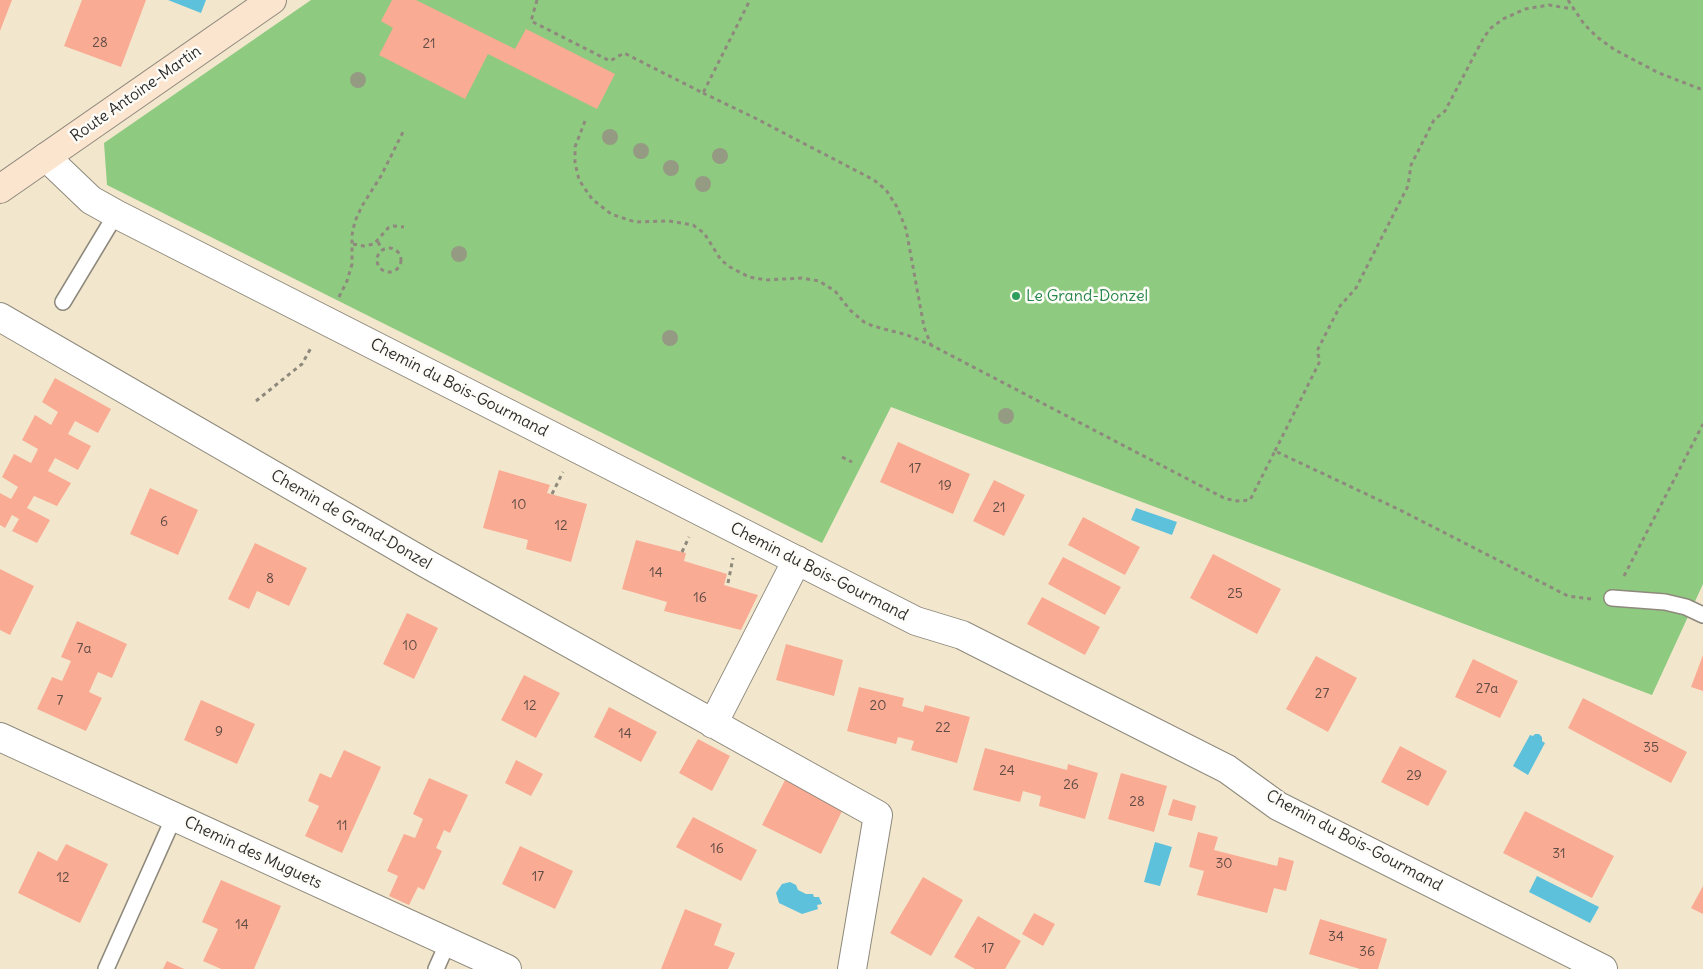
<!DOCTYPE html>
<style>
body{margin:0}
canvas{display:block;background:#f2e7cd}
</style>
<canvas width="1703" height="969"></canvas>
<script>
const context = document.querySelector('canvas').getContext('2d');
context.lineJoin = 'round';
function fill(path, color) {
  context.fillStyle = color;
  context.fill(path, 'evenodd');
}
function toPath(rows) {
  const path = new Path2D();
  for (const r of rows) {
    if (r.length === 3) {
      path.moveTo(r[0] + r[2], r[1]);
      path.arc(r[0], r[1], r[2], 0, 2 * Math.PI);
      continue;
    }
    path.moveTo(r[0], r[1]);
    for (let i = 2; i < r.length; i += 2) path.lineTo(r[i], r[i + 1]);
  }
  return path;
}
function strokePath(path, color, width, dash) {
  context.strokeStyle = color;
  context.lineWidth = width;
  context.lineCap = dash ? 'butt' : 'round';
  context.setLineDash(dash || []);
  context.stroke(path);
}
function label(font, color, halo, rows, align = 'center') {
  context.font = font + ' Delius,sans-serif';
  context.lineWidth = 5;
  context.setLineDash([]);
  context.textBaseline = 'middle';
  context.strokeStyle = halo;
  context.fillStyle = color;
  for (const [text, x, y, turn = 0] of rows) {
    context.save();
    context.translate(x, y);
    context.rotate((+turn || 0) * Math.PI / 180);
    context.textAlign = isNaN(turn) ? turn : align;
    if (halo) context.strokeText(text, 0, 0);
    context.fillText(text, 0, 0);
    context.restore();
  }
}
fill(toPath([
 [311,0,1703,0,1703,584,1652,695,891,407,822,543,107,185,104,143]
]), '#8ecb81');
fill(toPath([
 [168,0,206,0,201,13],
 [1136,508,1177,522,1172,535,1131,520],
 [1535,734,1539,734,1542,737,1542,741,1545,743,1528,775,1513,766,1530,735,1533,736],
 [1155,842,1172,847,1160,886,1144,882],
 [1537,876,1599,907,1590,923,1529,892],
 [790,882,796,885,798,890,806,894,813,894,814,897,819,897,822,904,817,905,818,909,802,914,779,903,776,893,782,884]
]), '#5ec1dc');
fill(toPath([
 [0,0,12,0,0,31],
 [82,0,146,0,121,67,64,46],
 [392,0,416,0,515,49,526,29,615,74,597,109,488,54,465,99,379,55,393,28,381,21],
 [55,378,111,409,98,433,75,421,68,434,91,446,78,470,55,458,48,471,71,483,57,506,34,496,27,508,50,520,37,543,12,531,19,519,12,515,5,528,0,525,0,493,11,499,18,487,2,477,14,454,31,463,38,449,22,440,35,415,51,425,58,412,42,402],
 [898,442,970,474,953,514,880,482],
 [499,470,550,485,547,493,587,504,571,562,526,549,528,540,483,528],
 [994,480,1025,495,1004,536,973,521],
 [150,488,198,510,178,555,130,534],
 [1083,517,1140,547,1125,575,1068,545],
 [636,540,686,553,684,561,727,574,724,585,758,595,741,630,664,611,667,602,622,589],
 [255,543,307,568,289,606,257,591,249,609,228,599],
 [1213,554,1281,589,1257,634,1190,598],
 [1063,557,1121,587,1105,615,1048,584],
 [0,569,34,586,10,635,0,630],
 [1042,597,1100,627,1085,655,1027,624],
 [407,613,438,628,414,679,383,664],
 [77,621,127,644,112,678,98,672,89,692,102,698,86,731,37,709,52,677,62,681,71,661,61,657],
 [786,644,843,660,834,696,776,680],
 [1703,655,1703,691,1691,687],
 [1316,656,1357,678,1328,732,1286,709],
 [1473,659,1518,681,1500,718,1455,697],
 [524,675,560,693,536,738,501,720],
 [859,687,904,698,902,706,923,712,925,705,970,717,957,763,911,750,914,741,898,737,896,744,847,731],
 [1583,698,1687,752,1671,783,1568,728],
 [201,700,255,724,237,764,184,740],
 [609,707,657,732,641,762,594,737],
 [698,739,730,756,712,791,679,773],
 [1400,746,1447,771,1428,806,1381,782],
 [985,748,1067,770,1068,764,1098,773,1085,819,1039,806,1041,796,1023,791,1020,802,973,790],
 [344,750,381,767,342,853,305,836,319,806,308,801,320,773,331,778],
 [516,760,543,774,531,796,505,783],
 [1121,773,1167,786,1154,832,1108,819],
 [429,778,468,795,450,833,444,830,436,848,442,851,424,890,418,887,409,905,389,896,398,876,387,871,404,834,415,838,423,819,413,814],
 [785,780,843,809,821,854,762,825],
 [1173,799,1196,806,1192,821,1168,815],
 [1525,811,1614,856,1592,898,1503,853],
 [693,817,757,850,741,881,676,847],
 [1198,832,1218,837,1214,850,1277,866,1279,857,1294,861,1286,891,1274,888,1267,913,1197,895,1204,871,1189,867],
 [66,844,108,864,80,923,18,893,38,851,57,861],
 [520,846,573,871,555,909,502,884],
 [923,877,963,900,931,956,890,933],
 [221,880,281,906,254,969,221,969,203,961,218,929,202,922],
 [1703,886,1703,914,1691,908],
 [685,909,722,924,714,945,735,953,728,969,661,969],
 [1034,913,1055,924,1043,946,1022,934],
 [978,916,1021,941,1005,969,975,969,954,957],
 [1320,919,1387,939,1378,969,1360,969,1309,954],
 [167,961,184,969,163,969]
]), '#faab93');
const lane = toPath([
 [63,302,116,214],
 [1612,598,1665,602,1686,607,1703,615],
 [106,969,174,817],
 [436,969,448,942]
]);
const street = toPath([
 [46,157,91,200,116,214,916,621,962,635,1227,769,1278,806,1603,969],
 [0,317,427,564,878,815,852,969],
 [713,724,797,560],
 [0,737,507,969]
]);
const secondary = toPath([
 [0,189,272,0]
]);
strokePath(lane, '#8e897c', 18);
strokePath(street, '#8e897c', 30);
strokePath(secondary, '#8e897c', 30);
strokePath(toPath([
 [537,0,531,21,610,61,624,53,703,93,750,0],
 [1568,0,1584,24,1597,37,1615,50,1659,73,1703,90],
 [703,93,753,117,874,180,886,190,897,207,906,229,924,327,931,345],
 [585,121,575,147,575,163,579,180,592,199,611,214,635,222,669,221,693,225,704,233,721,260,730,267,749,277,766,280,802,278,819,281,835,291,850,310,864,322,873,326,907,335,931,345,1224,498,1235,501,1250,500,1275,451,1400,510,1568,596,1591,599],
 [378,242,383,251],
 [353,244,364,246,374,244,388,228,394,226,404,227],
 [389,260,12],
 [339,297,347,281,352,264,352,235,355,221,362,206,381,176,404,130],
 [256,401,302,364,312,346],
 [1275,451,1320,361,1317,351,1340,306,1356,288,1408,186,1411,165,1434,120,1445,111,1484,37,1491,28,1503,19,1525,9,1549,5,1573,9],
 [842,457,852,462],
 [552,494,563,472],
 [682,552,689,537],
 [1624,576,1703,424],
 [728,583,733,558]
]), '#8e897c', 3, [4, 4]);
strokePath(lane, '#fff', 15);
strokePath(street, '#fff', 28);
strokePath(secondary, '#fce5cf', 28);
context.fillStyle = '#959a82';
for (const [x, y] of [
 [358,80],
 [610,137],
 [641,151],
 [720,156],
 [671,168],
 [703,184],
 [459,254],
 [670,338],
 [1006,416]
]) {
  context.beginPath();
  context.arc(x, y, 8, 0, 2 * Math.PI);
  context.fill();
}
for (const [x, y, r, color] of [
 [1016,296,5,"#2e9e5b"]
]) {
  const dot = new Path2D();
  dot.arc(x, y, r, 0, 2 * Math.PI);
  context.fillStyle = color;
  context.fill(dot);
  strokePath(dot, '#fdfcf7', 2);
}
label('14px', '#5f4b45', null, [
 ["28",100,43],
 ["21",429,44],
 ["17",915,469],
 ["19",945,486],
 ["10",519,505],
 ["21",999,508],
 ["6",164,522],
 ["12",561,526],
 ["14",656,573],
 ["8",270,579],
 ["25",1235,594],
 ["16",700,598],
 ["10",410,646],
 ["7a",84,649],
 ["27a",1487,689],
 ["27",1322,694],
 ["7",60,701],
 ["12",530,706],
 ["20",878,706],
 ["22",943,728],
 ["9",219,732],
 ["14",625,734],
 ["35",1651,748],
 ["24",1007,771],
 ["29",1414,776],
 ["26",1071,785],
 ["28",1137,802],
 ["11",342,826],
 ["16",717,849],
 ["31",1559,854],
 ["30",1224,864],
 ["17",538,877],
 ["12",63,878],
 ["14",242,925],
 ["34",1336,937],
 ["17",988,949],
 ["36",1367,952]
]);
label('16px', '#2b2b2b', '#fdfcf7', [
 ["Route Antoine-Martin",136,94,-35],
 ["Chemin du Bois-Gourmand",459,388,27],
 ["Chemin de Grand-Donzel",351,520,30],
 ["Chemin du Bois-Gourmand",819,572,27],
 ["Chemin du Bois-Gourmand",1354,841,28],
 ["Chemin des Muguets",253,853,25]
]);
label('16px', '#27864d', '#fdfcf7', [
 ["Le Grand-Donzel",1026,296]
], 'left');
</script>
